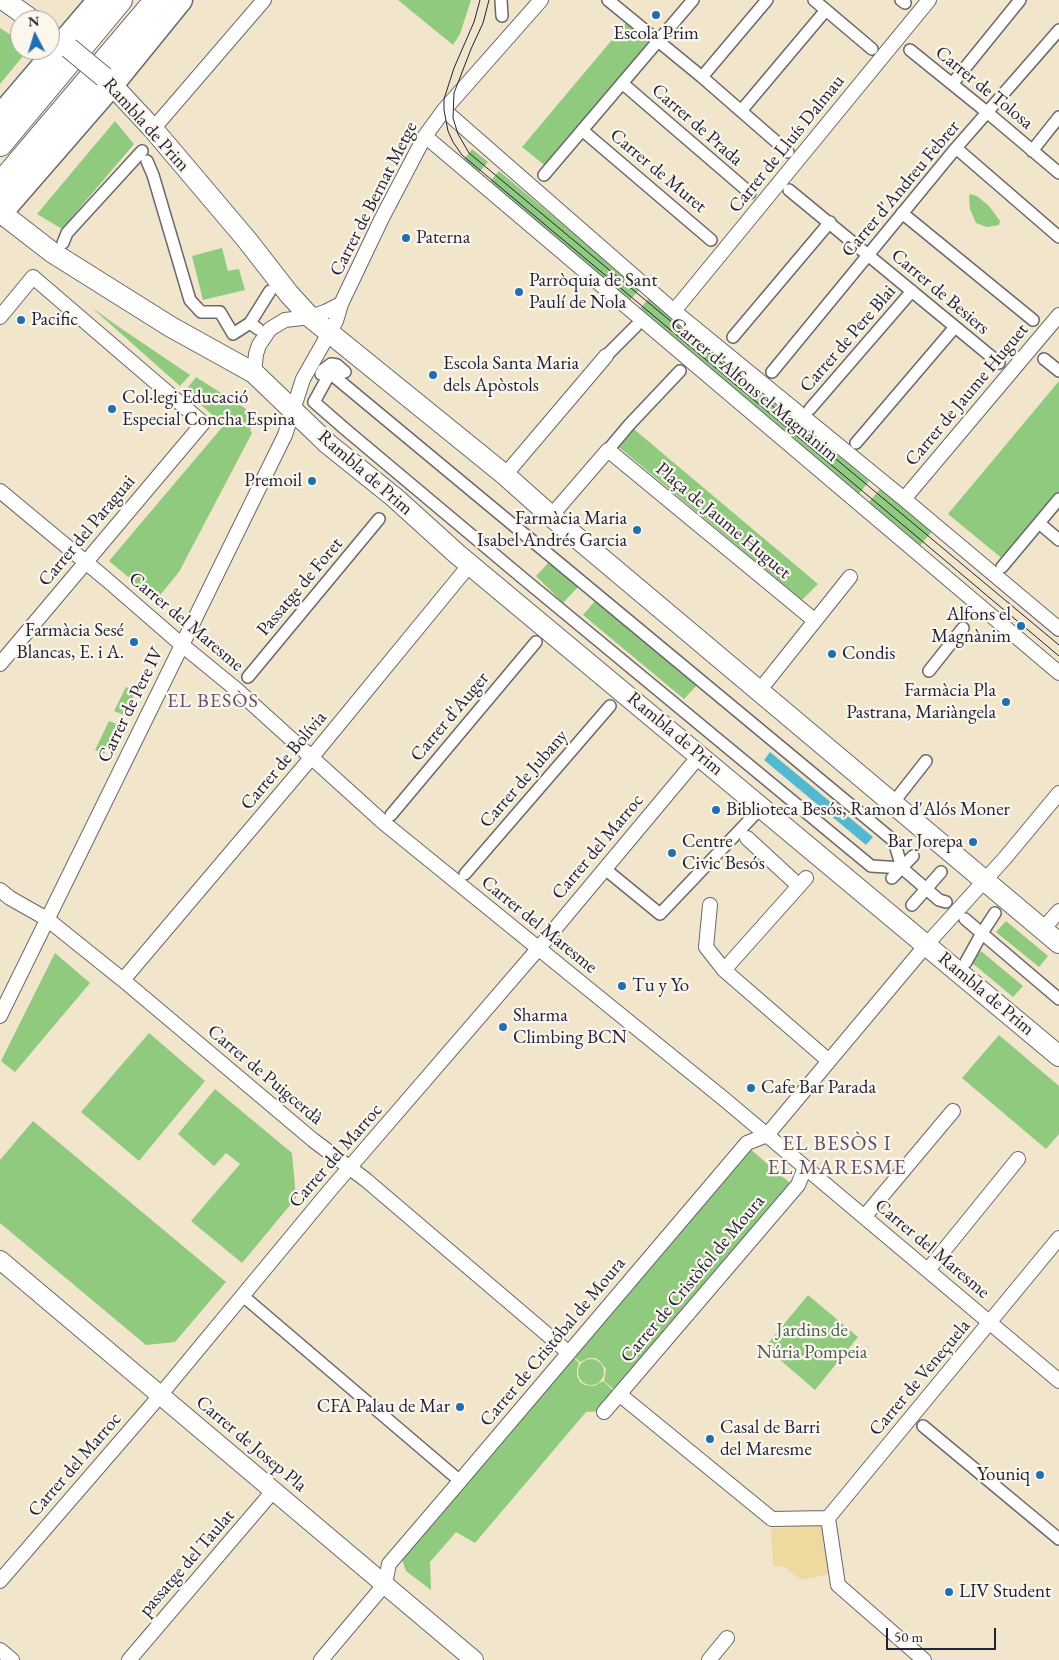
<!DOCTYPE html>
<meta charset="utf-8">
<style>
body{margin:0}
#map{position:relative;width:1059px;height:1660px;overflow:hidden;background:#f1e6cb;font-family:"EB Garamond",serif}
canvas{display:block}
.north{position:absolute;left:10px;top:10px;width:50px;height:50px;box-sizing:border-box;background:#fbf7ec;border:1px solid #a4a2a5;border-radius:50%;rotate:355deg;font-size:14px;font-weight:700;line-height:20px;text-align:center;color:#22223b}
.north::after{content:'';display:block;margin:auto;width:18px;height:22px;background:#1f6fb2;clip-path:polygon(50% 0,100% 100%,50% 72%,0 100%)}
.scale{position:absolute;left:886px;top:1628px;width:110px;height:22px;box-sizing:border-box;border:2px solid #22223b;border-top:0;padding-left:6px;font-size:15px;line-height:18px;white-space:nowrap;color:#22223b;-webkit-text-stroke:4px #fbf7ec;paint-order:stroke}
</style>
<div id="map">
<canvas width="1059" height="1660"></canvas>
<div class="north">N</div>
<div class="scale">50 m</div>
</div>
<script>
const context = document.querySelector('canvas').getContext('2d');
context.lineJoin = 'round';
function fill(path, color) {
  context.fillStyle = color;
  context.fill(path, 'evenodd');
}
function toPath(rows) {
  const path = new Path2D();
  for (const r of rows) {
    if (r.length === 3) {
      path.moveTo(r[0] + r[2], r[1]);
      path.arc(r[0], r[1], r[2], 0, 2 * Math.PI);
      continue;
    }
    path.moveTo(r[0], r[1]);
    for (let i = 2; i < r.length; i += 2) path.lineTo(r[i], r[i + 1]);
  }
  return path;
}
function strokePath(path, color, width, dash) {
  context.strokeStyle = color;
  context.lineWidth = width;
  context.lineCap = dash ? 'butt' : 'round';
  context.setLineDash(dash || []);
  context.stroke(path);
}
function label(font, color, halo, rows, align = 'center') {
  context.font = font + ' "EB Garamond",serif';
  context.lineWidth = 4.5;
  context.setLineDash([]);
  context.textBaseline = 'middle';
  context.strokeStyle = halo;
  context.fillStyle = color;
  for (const [text, x, y, turn = 0] of rows) {
    context.save();
    context.translate(x, y);
    context.rotate((+turn || 0) * Math.PI / 180);
    context.textAlign = isNaN(turn) ? turn : align;
    if (halo) context.strokeText(text, 0, 0);
    context.fillText(text, 0, 0);
    context.restore();
  }
}
fill(toPath([
 [398,0,471,0,460,34,453,45],
 [627,22,652,44,548,168,522,147],
 [0,28,20,41,20,50,28,50,0,84],
 [115,121,134,144,62,229,37,214],
 [472,149,488,162,477,175,462,162],
 [499,171,640,289,629,301,488,184],
 [970,194,977,196,989,206,1000,221,999,225,987,227,976,223,970,209,969,196],
 [222,248,228,271,239,269,245,290,203,300,192,256],
 [650,297,869,481,859,494,639,310],
 [91,307,119,327,190,375,180,386],
 [196,377,246,409,251,417,252,425,250,429,252,433,179,572,156,600,109,561,224,425,185,391],
 [1059,381,1059,494,1004,560,948,514],
 [629,425,818,584,802,600,614,443],
 [880,489,934,529,919,547,869,502],
 [551,560,579,586,563,603,536,576],
 [595,601,697,685,684,699,583,615],
 [126,687,136,691,124,715,114,711],
 [109,721,119,725,104,754,95,750],
 [1006,921,1048,956,1039,967,996,932],
 [981,951,1023,986,1013,997,971,962],
 [55,953,90,983,15,1072,1,1061],
 [149,1033,205,1081,139,1161,81,1112],
 [999,1035,1059,1086,1059,1134,1046,1149,962,1078],
 [215,1089,292,1153,296,1198,242,1263,191,1221,240,1164,226,1153,214,1166,178,1134],
 [33,1121,226,1282,175,1342,146,1345,0,1223,0,1160],
 [749,1148,791,1184,617,1392,604,1381,606,1369,600,1361,595,1358,589,1358,580,1362,572,1355],
 [808,1295,858,1337,815,1390,765,1347],
 [571,1355,579,1363,577,1369,577,1376,580,1382,585,1385,594,1386,603,1381,616,1393,601,1411,586,1412,475,1543,456,1532,430,1562,431,1590,406,1571,401,1557],
 [591,1372,13]
]), '#8fca7f');
fill(toPath([
 [826,1524,829,1574,801,1580,785,1567,773,1566,771,1529]
]), '#eeda9e');
fill(toPath([
 [770,752,873,837,866,845,764,760]
]), '#53b9d1');
const pedestrian = toPath([
 [501,0,502,16],
 [608,0,702,77,788,152],
 [814,0,872,49],
 [901,0,905,3],
 [910,50,988,113,1059,173],
 [702,77,767,0],
 [622,83,750,193],
 [952,84,1020,0],
 [741,111,826,10],
 [582,130,711,240],
 [956,148,1059,237],
 [1032,151,1059,117],
 [147,161,153,175,190,300,201,312,220,312,233,334,250,323,258,329],
 [544,175,693,0],
 [789,190,999,363],
 [902,213,1033,320],
 [63,243,67,233,142,151],
 [250,323,270,291],
 [733,337,830,222],
 [606,356,636,326],
 [1044,359,1059,371],
 [323,370,330,373,894,841,902,868,939,900,946,902],
 [772,372,956,148,1059,30],
 [330,373,314,402,345,429,525,580,871,866,902,868],
 [321,374,323,370,331,364,337,365,345,372],
 [810,409,912,291],
 [856,443,955,327],
 [608,450,629,425,680,371],
 [1039,523,1059,540],
 [1002,567,1059,499],
 [929,671,963,628],
 [248,677,379,519],
 [893,803,926,761],
 [391,815,536,642],
 [605,869,660,914,757,812],
 [465,874,610,706],
 [892,878,913,856],
 [912,905,941,872],
 [965,919,1059,999],
 [966,962,982,933,995,913],
 [243,1296,460,1481],
 [923,1426,1059,1539]
]);
const minor = toPath([
 [444,110,674,311,904,499,1059,629],
 [153,129,264,0],
 [425,136,1059,673],
 [674,311,929,0],
 [0,317,33,277,203,423,0,664],
 [254,373,256,354,259,345,270,329,285,320,310,317,325,312,341,304],
 [505,475,606,356],
 [0,491,106,579,182,645,237,690,384,823,724,1099,1059,1381],
 [904,499,1059,315],
 [551,516,608,450,814,620],
 [759,691,850,577],
 [747,838,799,886],
 [0,890,10,898,47,919,123,980,313,1140,366,1180,569,1353],
 [710,905,706,947,724,970,829,1061],
 [1043,929,1059,911],
 [724,970,806,878],
 [123,980,311,758,467,568,472,566],
 [0,1016,285,435,303,379,336,321,341,304,382,218,425,136,444,110,541,0],
 [865,1216,953,1111],
 [928,1270,1018,1159],
 [619,1394,772,1519,828,1518],
 [604,1412,798,1185,805,1168],
 [828,1518,1059,1238],
 [828,1518,838,1585,924,1660],
 [0,1581,152,1405,331,1189,538,949,700,755],
 [0,1650,12,1660],
 [129,1660,274,1490],
 [321,1660,385,1584,389,1564,460,1481,747,1143,767,1135,927,944,1005,858,1059,793],
 [709,1660,727,1638]
]);
const tertiary = toPath([
 [0,1260,474,1660]
]);
const secondary = toPath([
 [4,0,32,20],
 [104,77,112,85,153,129,247,240,289,294,310,317,505,475,551,516,1059,943],
 [0,212,53,253,171,327,254,373,328,444,394,497,457,554,1059,1056]
]);
const primary = toPath([
 [0,116,99,0],
 [0,214,112,85,181,0]
]);
const trunk = toPath([
 [0,144,120,0],
 [0,185,157,0]
]);
strokePath(pedestrian, '#6a676d', 14);
strokePath(minor, '#6a676d', 16);
strokePath(tertiary, '#6a676d', 20);
strokePath(secondary, '#6a676d', 22);
strokePath(primary, '#6a676d', 25);
strokePath(trunk, '#6a676d', 26);
strokePath(pedestrian, '#fff', 11);
strokePath(minor, '#fff', 14);
strokePath(tertiary, '#fff', 18);
strokePath(secondary, '#fff', 20);
strokePath(primary, '#fff', 22);
strokePath(trunk, '#fff', 24);
strokePath(toPath([
 [480,0,474,22,454,68,444,99,444,110,448,131,453,142,462,155,1059,656],
 [489,0,483,23,471,49,454,93,453,118,458,134,469,153,1059,645]
]), '#22223b', 1);
const secondaryBridge = toPath([
 [69,48,104,77]
]);
strokePath(secondaryBridge, '#6a676d', 22, []);
strokePath(secondaryBridge, '#fff', 20);
for (const [x, y, r, color] of [
 [656,15,5,"#1f6fb2"],
 [406,238,5,"#1f6fb2"],
 [519,292,5,"#1f6fb2"],
 [21,320,5,"#1f6fb2"],
 [433,375,5,"#1f6fb2"],
 [112,409,5,"#1f6fb2"],
 [312,481,5,"#1f6fb2"],
 [637,530,5,"#1f6fb2"],
 [1021,626,5,"#1f6fb2"],
 [134,642,5,"#1f6fb2"],
 [832,654,5,"#1f6fb2"],
 [1006,702,5,"#1f6fb2"],
 [716,810,5,"#1f6fb2"],
 [973,842,5,"#1f6fb2"],
 [672,853,5,"#1f6fb2"],
 [622,986,5,"#1f6fb2"],
 [503,1027,5,"#1f6fb2"],
 [751,1088,5,"#1f6fb2"],
 [460,1407,5,"#1f6fb2"],
 [710,1439,5,"#1f6fb2"],
 [1040,1475,5,"#1f6fb2"],
 [949,1592,5,"#1f6fb2"]
]) {
  const dot = new Path2D();
  dot.arc(x, y, r, 0, 2 * Math.PI);
  context.fillStyle = color;
  context.fill(dot);
  strokePath(dot, '#fbf7ec', 2);
}
label('19px', '#22223b', '#fbf7ec', [
 ["Escola Prim",656,34,"center"],
 ["Paterna",416,238],
 ["Parròquia de Sant",529,281],
 ["Paulí de Nola",529,303],
 ["Pacific",31,320],
 ["Escola Santa Maria",443,364],
 ["dels Apòstols",443,386],
 ["Col·legi Educació",122,398],
 ["Especial Concha Espina",122,420],
 ["Premoil",302,481,"right"],
 ["Farmàcia Maria",627,519,"right"],
 ["Isabel Andrés Garcia",627,541,"right"],
 ["Alfons el",1011,615,"right"],
 ["Magnànim",1011,637,"right"],
 ["Farmàcia Sesé",124,631,"right"],
 ["Blancas, E. i A.",124,653,"right"],
 ["Condis",842,654],
 ["Farmàcia Pla",996,691,"right"],
 ["Pastrana, Mariàngela",996,713,"right"],
 ["Biblioteca Besós, Ramon d'Alós Moner",726,810],
 ["Centre",682,842],
 ["Civic Besós",682,864],
 ["Bar Jorepa",963,842,"right"],
 ["Tu y Yo",632,986],
 ["Sharma",513,1016],
 ["Climbing BCN",513,1038],
 ["Cafe Bar Parada",761,1088],
 ["CFA Palau de Mar",450,1407,"right"],
 ["Casal de Barri",720,1428],
 ["del Maresme",720,1450],
 ["Youniq",1030,1475,"right"],
 ["LIV Student",959,1592]
], 'left');
label('19px', '#22223b', '#fbf7ec', [
 ["Carrer de Tolosa",984,88,39],
 ["Rambla de Prim",146,125,48],
 ["Carrer de Prada",697,125,41],
 ["Carrer de Lluís Dalmau",787,144,-51],
 ["Carrer de Muret",658,171,40],
 ["Carrer d'Andreu Febrer",901,189,-50],
 ["Carrer de Bernat Metge",374,199,-63],
 ["Carrer de Besiers",940,292,40],
 ["Carrer de Pere Blai",848,339,-49],
 ["Carrer d'Alfons el Magnànim",754,390,40],
 ["Carrer de Jaume Huguet",967,395,-50],
 ["Rambla de Prim",365,473,41],
 ["Plaça de Jaume Huguet",723,521,40],
 ["Carrer del Paraguai",87,531,-50],
 ["Passatge de Foret",300,587,-50],
 ["Carrer del Maresme",186,622,40],
 ["Carrer de Pere IV",131,705,-64],
 ["Carrer d'Auger",450,717,-50],
 ["Rambla de Prim",675,734,40],
 ["Carrer de Bolívia",284,761,-50],
 ["Carrer de Jubany",524,779,-49],
 ["Carrer del Marroc",598,847,-50],
 ["Carrer del Maresme",539,925,39],
 ["Rambla de Prim",986,994,40],
 ["Carrer de Puigcerdà",265,1075,40],
 ["Carrer del Marroc",336,1156,-49],
 ["Carrer del Maresme",932,1249,40],
 ["Carrer de Cristòfol de Moura",693,1279,-50],
 ["Carrer de Cristóbal de Moura",553,1342,-50],
 ["Carrer de Veneçuela",920,1378,-50],
 ["Carrer de Josep Pla",251,1444,40],
 ["Carrer del Marroc",75,1465,-49],
 ["passatge del Taulat",187,1563,-49]
]);
label('19px', '#485d53', '#fbf7ec', [
 ["Jardins de",812,1331],
 ["Núria Pompeia",812,1353]
]);
context.letterSpacing = '1px';
label('20px', '#635068', '#fbf7ec', [
 ["EL BESÒS",213,702]
]);
context.letterSpacing = '0px';
context.letterSpacing = '1px';
label('21px', '#635068', '#fbf7ec', [
 ["EL BESÒS I",837,1144],
 ["EL MARESME",837,1168]
]);
context.letterSpacing = '0px';
</script>
